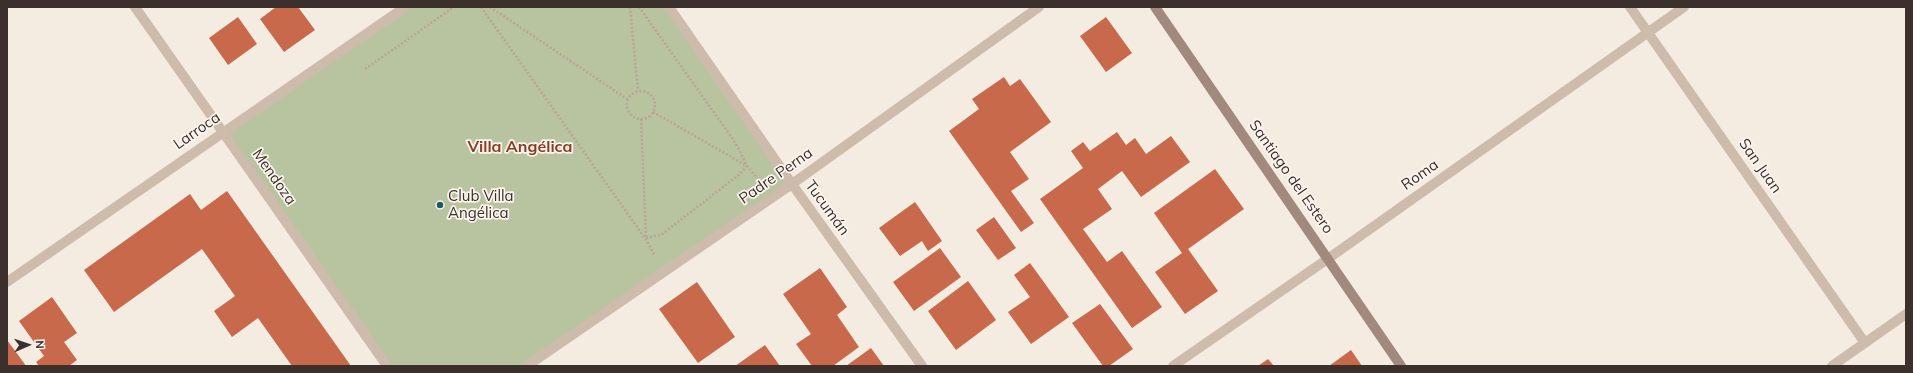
<!DOCTYPE html>
<meta charset="utf-8">
<style>
body{margin:0}
#map{position:relative;width:1913px;height:373px;overflow:hidden;background:#f4ebe1;font-family:Mulish,sans-serif}
canvas{display:block}
.frame{position:absolute;inset:0;border:8px solid #3b302b;pointer-events:none}
.north{position:absolute;left:8px;top:325px;width:40px;height:40px;-webkit-text-stroke:3px #fbf5ee;paint-order:stroke;rotate:88deg;font-size:11px;font-weight:700;line-height:16px;text-align:center;color:#3b302b}
.north::after{content:'';display:block;margin:auto;width:14px;height:18px;background:#3b302b;clip-path:polygon(50% 0,100% 100%,50% 72%,0 100%)}
</style>
<div id="map">
<canvas width="1913" height="373"></canvas>
<div class="frame"></div>
<div class="north">N</div>
</div>
<script>
const context = document.querySelector('canvas').getContext('2d');
context.lineJoin = 'round';
function fill(path, color) {
  context.fillStyle = color;
  context.fill(path, 'evenodd');
}
function toPath(rows) {
  const path = new Path2D();
  for (const r of rows) {
    if (r.length === 3) {
      path.moveTo(r[0] + r[2], r[1]);
      path.arc(r[0], r[1], r[2], 0, 2 * Math.PI);
      continue;
    }
    path.moveTo(r[0], r[1]);
    for (let i = 2; i < r.length; i += 2) path.lineTo(r[i], r[i + 1]);
  }
  return path;
}
function strokePath(path, color, width, dash) {
  context.strokeStyle = color;
  context.lineWidth = width;
  context.lineCap = dash ? 'butt' : 'round';
  context.setLineDash(dash || []);
  context.stroke(path);
}
function label(font, color, halo, rows, align = 'center') {
  context.font = font + ' Mulish,sans-serif';
  context.lineWidth = 3.5;
  context.setLineDash([]);
  context.textBaseline = 'middle';
  context.strokeStyle = halo;
  context.fillStyle = color;
  for (const [text, x, y, turn = 0] of rows) {
    context.save();
    context.translate(x, y);
    context.rotate((+turn || 0) * Math.PI / 180);
    context.textAlign = isNaN(turn) ? turn : align;
    if (halo) context.strokeText(text, 0, 0);
    context.fillText(text, 0, 0);
    context.restore();
  }
}
fill(toPath([
 [405,7,669,7,792,184,527,366,387,366,223,131]
]), '#b8c4a0');
fill(toPath([
 [276,7,298,7,315,30,284,52,260,19],
 [238,17,257,44,228,65,209,38],
 [1106,17,1132,53,1106,72,1080,36],
 [1004,77,1010,86,1020,79,1051,122,1010,152,1029,179,1011,191,1034,223,1021,232,949,131,979,109,972,99],
 [1117,132,1126,145,1135,138,1146,154,1171,136,1190,162,1141,197,1122,171,1098,189,1112,209,1083,229,1107,262,1122,251,1162,307,1132,328,1040,199,1083,168,1071,151,1083,142,1090,151],
 [1215,169,1244,209,1188,249,1218,291,1185,314,1155,272,1182,253,1154,213],
 [227,191,351,366,292,366,258,318,232,337,214,311,235,296,202,249,114,312,84,270,190,194,201,210],
 [915,202,942,241,928,251,922,241,900,256,879,228],
 [994,217,1016,248,998,260,976,230],
 [940,248,961,277,914,311,893,282],
 [1030,263,1069,317,1031,344,1008,312,1030,297,1014,275],
 [820,268,847,307,837,315,859,347,833,366,812,366,796,344,811,334,783,294],
 [968,281,996,320,956,350,928,311],
 [697,282,735,337,698,363,659,309],
 [52,297,77,333,64,342,77,360,69,366,39,366,36,362,44,356,19,321],
 [1100,304,1133,349,1109,366,1103,366,1072,323],
 [7,340,24,363,26,366,7,366],
 [765,345,780,366,735,366],
 [871,348,884,366,846,366],
 [1351,350,1362,366,1329,366],
 [1268,359,1274,366,1258,366]
]), '#c8694b');
strokePath(toPath([
 [481,7,647,241,655,256],
 [490,7,627,99],
 [630,7,638,91],
 [639,7,735,142,747,166,740,174,661,235,646,238],
 [365,69,454,7],
 [641,105,14],
 [653,112,747,166,761,182],
 [641,119,646,238]
]), '#b9a596', 2.5, [2, 2]);
strokePath(toPath([
 [135,7,387,366],
 [669,7,792,184,922,366],
 [1630,7,1865,343],
 [7,282,405,7],
 [527,366,792,184,1039,7],
 [1173,366,1329,258,1684,7],
 [1832,366,1906,314]
]), '#cdbbac', 10);
strokePath(toPath([
 [1155,7,1401,366]
]), '#a18a7d', 10);
for (const [x, y, r, color] of [
 [440,205,4,"#1f5a5e"]
]) {
  const dot = new Path2D();
  dot.arc(x, y, r, 0, 2 * Math.PI);
  context.fillStyle = color;
  context.fill(dot);
  strokePath(dot, '#fbf5ee', 1.5);
}
label('15px', '#3b302b', '#fbf5ee', [
 ["Larroca",197,131,-35],
 ["San Juan",1760,166,55],
 ["Roma",1420,175,-35],
 ["Padre Perna",776,176,-35],
 ["Mendoza",274,177,55],
 ["Santiago del Estero",1291,177,55],
 ["Tucumán",827,208,54]
]);
label('15px', '#3b302b', '#fbf5ee', [
 ["Club Villa",448,196],
 ["Angélica",448,213]
], 'left');
label('bold 16px', '#8c3b22', '#fbf5ee', [
 ["Villa Angélica",520,147]
]);
</script>
